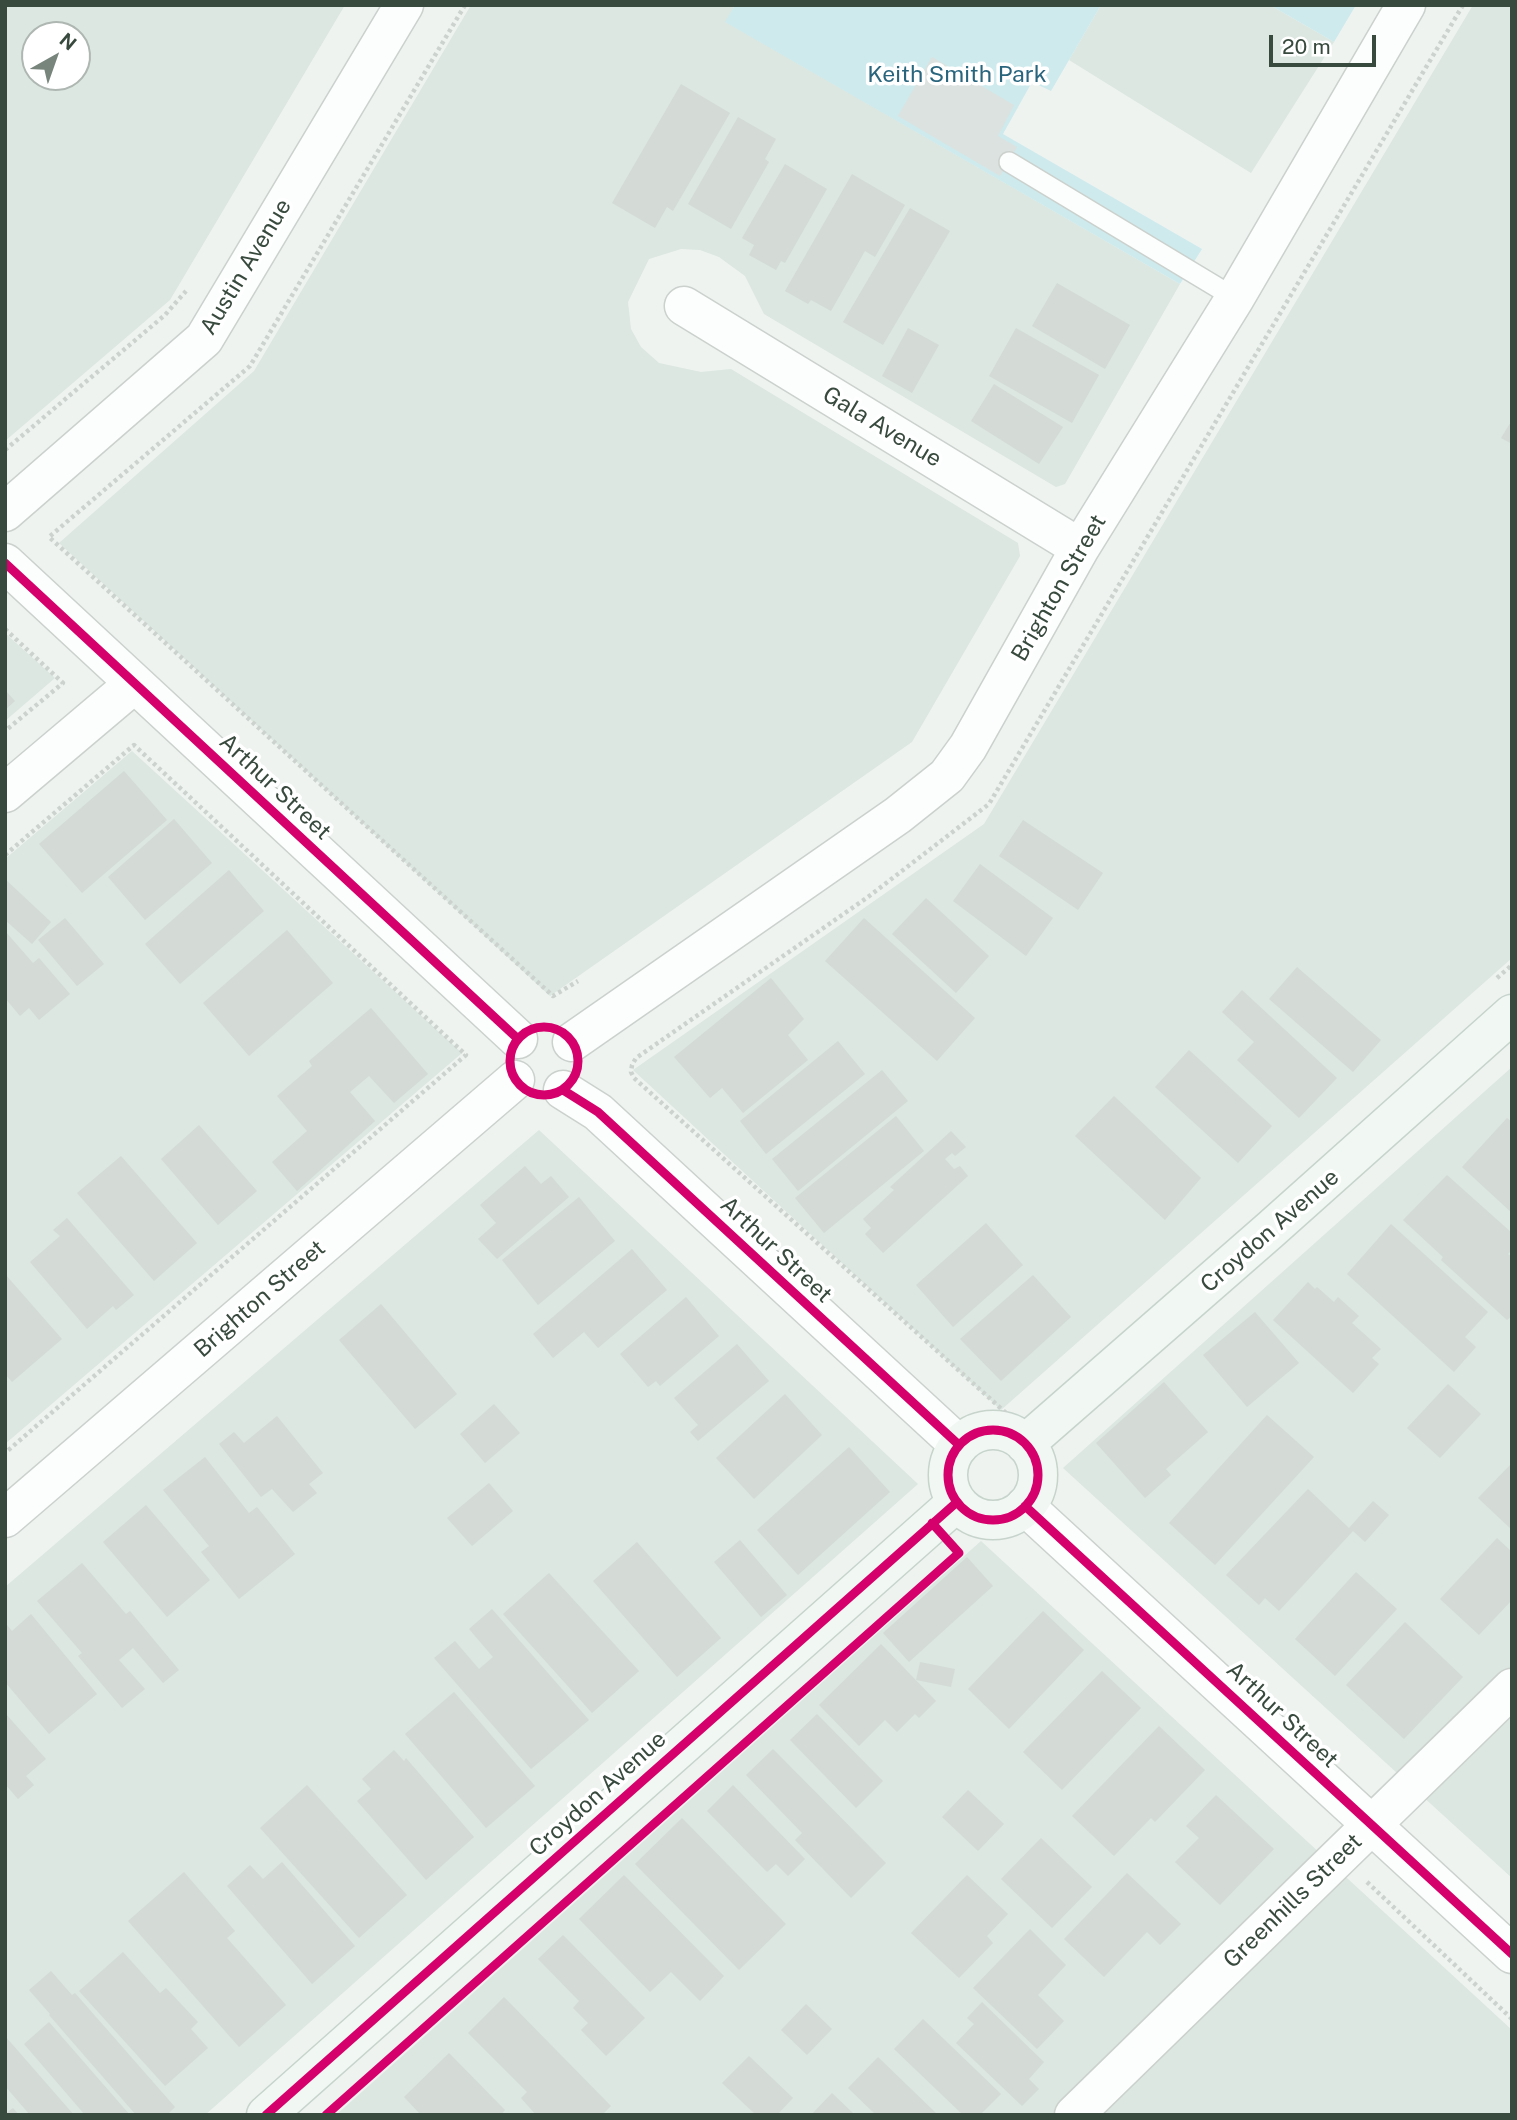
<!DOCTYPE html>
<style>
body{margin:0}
#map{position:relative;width:1517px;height:2120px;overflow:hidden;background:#eef3f0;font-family:"Public Sans",sans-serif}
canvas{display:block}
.frame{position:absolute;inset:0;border:7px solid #384a3e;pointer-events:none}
.north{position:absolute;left:21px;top:21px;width:70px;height:70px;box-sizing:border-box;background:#fff;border:2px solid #afb7b2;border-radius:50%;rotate:40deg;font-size:19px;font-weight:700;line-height:28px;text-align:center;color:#384a3e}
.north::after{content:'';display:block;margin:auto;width:24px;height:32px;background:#78857c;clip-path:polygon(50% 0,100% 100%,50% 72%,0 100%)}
.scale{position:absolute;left:1269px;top:35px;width:107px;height:32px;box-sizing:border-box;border:4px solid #384a3e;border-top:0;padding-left:9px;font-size:21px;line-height:24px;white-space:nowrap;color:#384a3e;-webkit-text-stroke:5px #fff;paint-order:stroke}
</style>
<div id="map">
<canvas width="1517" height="2120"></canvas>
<div class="frame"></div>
<div class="north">N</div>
<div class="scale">20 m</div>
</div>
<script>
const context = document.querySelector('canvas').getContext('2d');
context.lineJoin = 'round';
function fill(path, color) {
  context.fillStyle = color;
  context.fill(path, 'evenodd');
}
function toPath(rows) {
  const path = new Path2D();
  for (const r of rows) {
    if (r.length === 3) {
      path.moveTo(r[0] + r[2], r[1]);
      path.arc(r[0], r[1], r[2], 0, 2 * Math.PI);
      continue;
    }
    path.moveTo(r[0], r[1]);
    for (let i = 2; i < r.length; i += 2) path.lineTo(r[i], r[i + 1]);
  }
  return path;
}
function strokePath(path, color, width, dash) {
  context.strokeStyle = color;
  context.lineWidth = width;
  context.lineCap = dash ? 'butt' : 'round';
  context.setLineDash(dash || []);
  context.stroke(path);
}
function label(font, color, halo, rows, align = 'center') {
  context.font = font + ' "Public Sans",sans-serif';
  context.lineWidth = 7;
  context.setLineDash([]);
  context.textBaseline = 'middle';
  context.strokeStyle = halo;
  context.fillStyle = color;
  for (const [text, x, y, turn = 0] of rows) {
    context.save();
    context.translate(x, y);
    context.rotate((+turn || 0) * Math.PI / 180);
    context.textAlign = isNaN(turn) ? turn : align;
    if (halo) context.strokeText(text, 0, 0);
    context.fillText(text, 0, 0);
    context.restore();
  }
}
fill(toPath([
 [5,5,345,5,170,300,5,441],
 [35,35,77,35,77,77,35,77],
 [471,5,735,5,726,22,1180,284,1065,484,1056,487,764,314,745,276,719,257,700,250,681,249,649,259,628,302,631,329,641,347,659,363,701,372,731,369,1018,543,1020,556,912,742,550,996,59,543,254,371],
 [1101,5,1270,5,1334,42,1251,173,1069,60],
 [1473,5,1512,5,1512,958,1001,1410,633,1070,984,824],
 [5,633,55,678,5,721],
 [132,751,462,1053,5,1444,5,859],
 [1512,1067,1512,1878,1063,1468],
 [539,1130,918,1484,205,2115,5,2115,5,1587],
 [981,1541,1512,2030,1512,2115,336,2115]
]), '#dbe7e0');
fill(toPath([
 [735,5,1101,5,1051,91,1032,82,1003,134,1202,249,1180,284,725,22],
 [1270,5,1356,5,1334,42]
]), '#ceeaed');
fill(toPath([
 [932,57,1014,105,998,136,1017,147,1000,176,898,116]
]), '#dce2df');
fill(toPath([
 [681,84,730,113,673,211,667,207,655,228,612,203],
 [738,117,776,139,765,159,769,162,731,229,688,204],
 [785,164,827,189,785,263,781,261,776,270,749,255,754,245,742,238],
 [852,174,905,205,875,257,865,251,831,311,811,300,808,304,785,291],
 [910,208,950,231,883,345,843,322],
 [1057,283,1130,325,1105,369,1032,326],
 [908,328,939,345,912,393,882,376],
 [1016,328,1099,375,1072,423,989,376],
 [994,384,1063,427,1039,464,971,421],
 [1512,420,1512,444,1501,438],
 [5,690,15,701,5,710],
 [124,771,167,820,82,893,39,844],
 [174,819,212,863,145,920,108,877],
 [1023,820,1103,873,1078,910,999,856],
 [980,864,1053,918,1026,956,953,901],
 [229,870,264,911,180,984,145,944],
 [5,879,51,922,32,944,5,920],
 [926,898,989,956,956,993,892,934],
 [65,918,104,964,77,986,38,940],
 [864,918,975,1018,937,1061,825,961],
 [287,930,333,983,249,1056,203,1003],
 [5,931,33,963,39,958,70,994,39,1020,29,1008,20,1016,5,998],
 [1297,967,1381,1040,1353,1072,1269,999],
 [771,978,804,1019,788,1035,808,1060,743,1113,722,1088,710,1098,674,1057],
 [1242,990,1337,1078,1299,1118,1237,1060,1254,1042,1222,1012],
 [371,1008,428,1074,394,1103,369,1076,350,1092,375,1121,297,1191,272,1162,307,1131,277,1096,312,1066,309,1061],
 [838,1041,865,1074,766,1154,740,1121],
 [1189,1050,1272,1126,1238,1163,1155,1087],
 [882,1070,908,1101,798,1191,772,1159],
 [1114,1096,1201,1178,1165,1220,1075,1136],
 [896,1116,924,1151,824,1233,795,1198],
 [1507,1118,1512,1122,1512,1213,1462,1167],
 [199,1125,257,1191,218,1225,161,1159],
 [951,1131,966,1147,955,1156,952,1153,945,1159,954,1169,960,1166,968,1176,883,1253,865,1234,871,1228,863,1219,894,1190,890,1187],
 [121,1156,197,1243,154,1281,77,1193],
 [525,1166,541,1184,551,1176,569,1197,497,1259,478,1239,496,1223,480,1205],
 [1447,1175,1512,1233,1512,1250,1508,1254,1512,1257,1512,1316,1507,1320,1441,1260,1443,1257,1403,1220],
 [579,1197,615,1241,538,1305,502,1260],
 [67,1218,134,1295,116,1310,113,1306,87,1329,30,1262,60,1236,53,1230],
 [986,1223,1023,1265,953,1327,916,1285],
 [1391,1224,1488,1312,1465,1337,1476,1347,1454,1372,1347,1274],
 [632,1249,667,1290,598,1348,584,1332,553,1358,533,1334],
 [5,1274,62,1339,12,1382,5,1374],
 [1033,1275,1071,1317,1001,1381,960,1339],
 [1308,1282,1315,1289,1317,1287,1334,1302,1338,1297,1359,1316,1352,1323,1381,1349,1372,1358,1379,1364,1353,1393,1273,1320],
 [686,1297,719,1336,660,1386,656,1381,648,1387,620,1354],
 [381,1304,457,1394,415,1429,339,1340],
 [1255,1312,1299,1363,1247,1407,1203,1355],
 [737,1344,769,1381,698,1441,690,1432,698,1425,674,1398],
 [1164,1382,1208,1432,1166,1469,1171,1475,1145,1498,1096,1443],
 [1448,1384,1481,1414,1440,1458,1407,1428],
 [785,1394,822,1435,754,1499,716,1458],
 [494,1404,520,1433,485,1463,460,1434],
 [1267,1415,1314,1457,1215,1565,1169,1523],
 [277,1416,323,1473,309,1484,317,1493,293,1512,272,1489,261,1497,219,1444,234,1432,244,1443],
 [849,1447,890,1492,798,1575,757,1530],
 [205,1457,249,1513,257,1507,295,1554,239,1599,201,1552,209,1546,163,1490],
 [1512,1463,1512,1530,1478,1498],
 [489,1483,513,1511,472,1546,447,1518],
 [1308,1489,1349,1528,1373,1501,1389,1515,1365,1542,1353,1531,1279,1611,1265,1598,1259,1605,1226,1575],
 [146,1505,210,1580,167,1617,103,1542],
 [1497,1538,1512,1552,1512,1600,1479,1635,1440,1599],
 [740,1540,787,1595,761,1617,714,1562],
 [637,1542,721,1638,677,1677,593,1581],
 [967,1557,993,1586,909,1662,883,1633],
 [82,1563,126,1614,130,1611,179,1670,163,1683,133,1648,119,1660,145,1689,122,1708,78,1656,82,1653,37,1601],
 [1356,1572,1397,1609,1335,1676,1295,1639],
 [549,1573,639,1671,592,1713,503,1614],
 [492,1609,589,1720,531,1769,434,1658,455,1641,479,1669,493,1657,469,1629],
 [1043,1611,1084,1650,1009,1729,968,1689],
 [31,1614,97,1694,49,1734,5,1682,5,1626,7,1625,12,1631],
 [1405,1622,1463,1677,1404,1739,1346,1685],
 [881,1644,936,1701,919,1718,915,1714,897,1732,885,1720,859,1746,819,1705],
 [920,1662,955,1669,951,1687,916,1680],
 [1102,1671,1141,1708,1062,1790,1023,1752],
 [454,1692,535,1786,486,1828,405,1734],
 [5,1713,46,1759,26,1776,34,1785,18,1799,5,1784],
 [817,1714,883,1781,856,1808,790,1740],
 [1159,1726,1205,1770,1155,1822,1151,1818,1114,1856,1072,1816],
 [773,1749,886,1863,851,1898,795,1840,802,1833,746,1775],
 [394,1750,404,1761,406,1758,474,1837,426,1880,357,1801,371,1789,362,1779],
 [307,1785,407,1895,359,1938,260,1828],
 [733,1785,805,1859,788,1876,776,1864,767,1872,707,1811],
 [968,1790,1004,1824,978,1851,942,1817],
 [1216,1795,1274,1849,1220,1905,1175,1862,1199,1838,1186,1826],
 [682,1818,786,1924,739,1970,635,1864],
 [1041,1838,1092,1887,1052,1928,1001,1879],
 [282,1862,355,1946,312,1984,227,1886,250,1865,263,1879],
 [184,1872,235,1931,227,1938,286,2005,239,2047,128,1921],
 [1127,1873,1181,1924,1160,1945,1147,1932,1104,1977,1064,1939],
 [624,1875,724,1976,700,2001,671,1972,650,1992,579,1919],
 [967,1875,1008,1914,987,1936,993,1943,959,1978,911,1933],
 [1030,1929,1066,1965,1038,1995,1064,2021,1037,2049,973,1988],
 [563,1935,645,2018,606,2056,581,2030,588,2023,573,2008,579,2001,538,1959],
 [123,1952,160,1993,166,1988,198,2022,191,2029,208,2048,165,2086,79,1991],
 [51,1971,72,1995,75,1993,175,2107,167,2115,136,2115,49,2015,50,2014,29,1990],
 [504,1997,611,2106,602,2115,536,2115,521,2098,527,2092,468,2033],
 [982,2002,1044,2062,1029,2079,1039,2089,1022,2106,956,2043,974,2024,967,2018],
 [806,2004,832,2029,807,2055,781,2030],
 [923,2019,1001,2094,980,2115,963,2115,894,2049],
 [49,2022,130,2115,85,2115,24,2044],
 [5,2036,74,2115,30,2115,5,2086],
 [449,2053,505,2110,501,2115,421,2115,404,2097],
 [749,2056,793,2098,777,2115,756,2115,722,2083],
 [878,2057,938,2115,876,2115,848,2088],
 [832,2093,855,2115,811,2115],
 [13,2108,19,2115,5,2115,5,2114]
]), '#d4dbd7');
const lane = toPath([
 [1009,162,1235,298]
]);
const street = toPath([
 [684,306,1080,548],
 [5,512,204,339,404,5],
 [5,563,518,1039],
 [5,793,134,684],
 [572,1042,898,815,947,776,968,747,1080,548,1235,298,1406,5],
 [563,1090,598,1112,959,1445],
 [1025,1506,1512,1954],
 [5,1518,515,1080],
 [1074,2115,1512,1688]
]);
const secondary = toPath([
 [993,1475,45],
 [1025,1444,1269,1231,1512,1014],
 [266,2115,957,1502]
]);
strokePath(lane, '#cbd1cd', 22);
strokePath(street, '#cbd1cd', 41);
strokePath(secondary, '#c6d4cc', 41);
strokePath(toPath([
 [465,5,250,366,49,537,553,996,578,981],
 [5,450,165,315,186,291],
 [5,629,63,683,5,731],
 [5,855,134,745,466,1055,5,1453],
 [1497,978,1512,965],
 [1006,1413,634,1078,631,1072,632,1065,636,1058,868,897,989,804,1463,5],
 [1367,1882,1512,2019]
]), '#ccd3ce', 4.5, [3.5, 3.5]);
strokePath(lane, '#fcfdfd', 19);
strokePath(street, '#fcfdfd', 38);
strokePath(secondary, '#f1f7f3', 38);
strokePath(toPath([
 [5,563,518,1039],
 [544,1061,34],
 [563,1090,598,1112,959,1445],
 [993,1475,45],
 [1025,1506,1512,1954],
 [266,2115,957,1502],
 [326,2115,959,1553,932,1523]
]), '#d6006c', 9);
label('23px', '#2a657e', '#fff', [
 ["Keith Smith Park",957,75]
]);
label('23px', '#384a3e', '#fff', [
 ["Austin Avenue",246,267,-59],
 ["Gala Avenue",882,427,31],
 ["Brighton Street",1059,588,-60],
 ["Arthur Street",275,787,43],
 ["Croydon Avenue",1270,1231,-41],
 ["Arthur Street",776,1250,43],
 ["Brighton Street",260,1299,-41],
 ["Arthur Street",1282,1715,43],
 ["Croydon Avenue",598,1794,-42],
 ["Greenhills Street",1293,1901,-44]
]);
</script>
